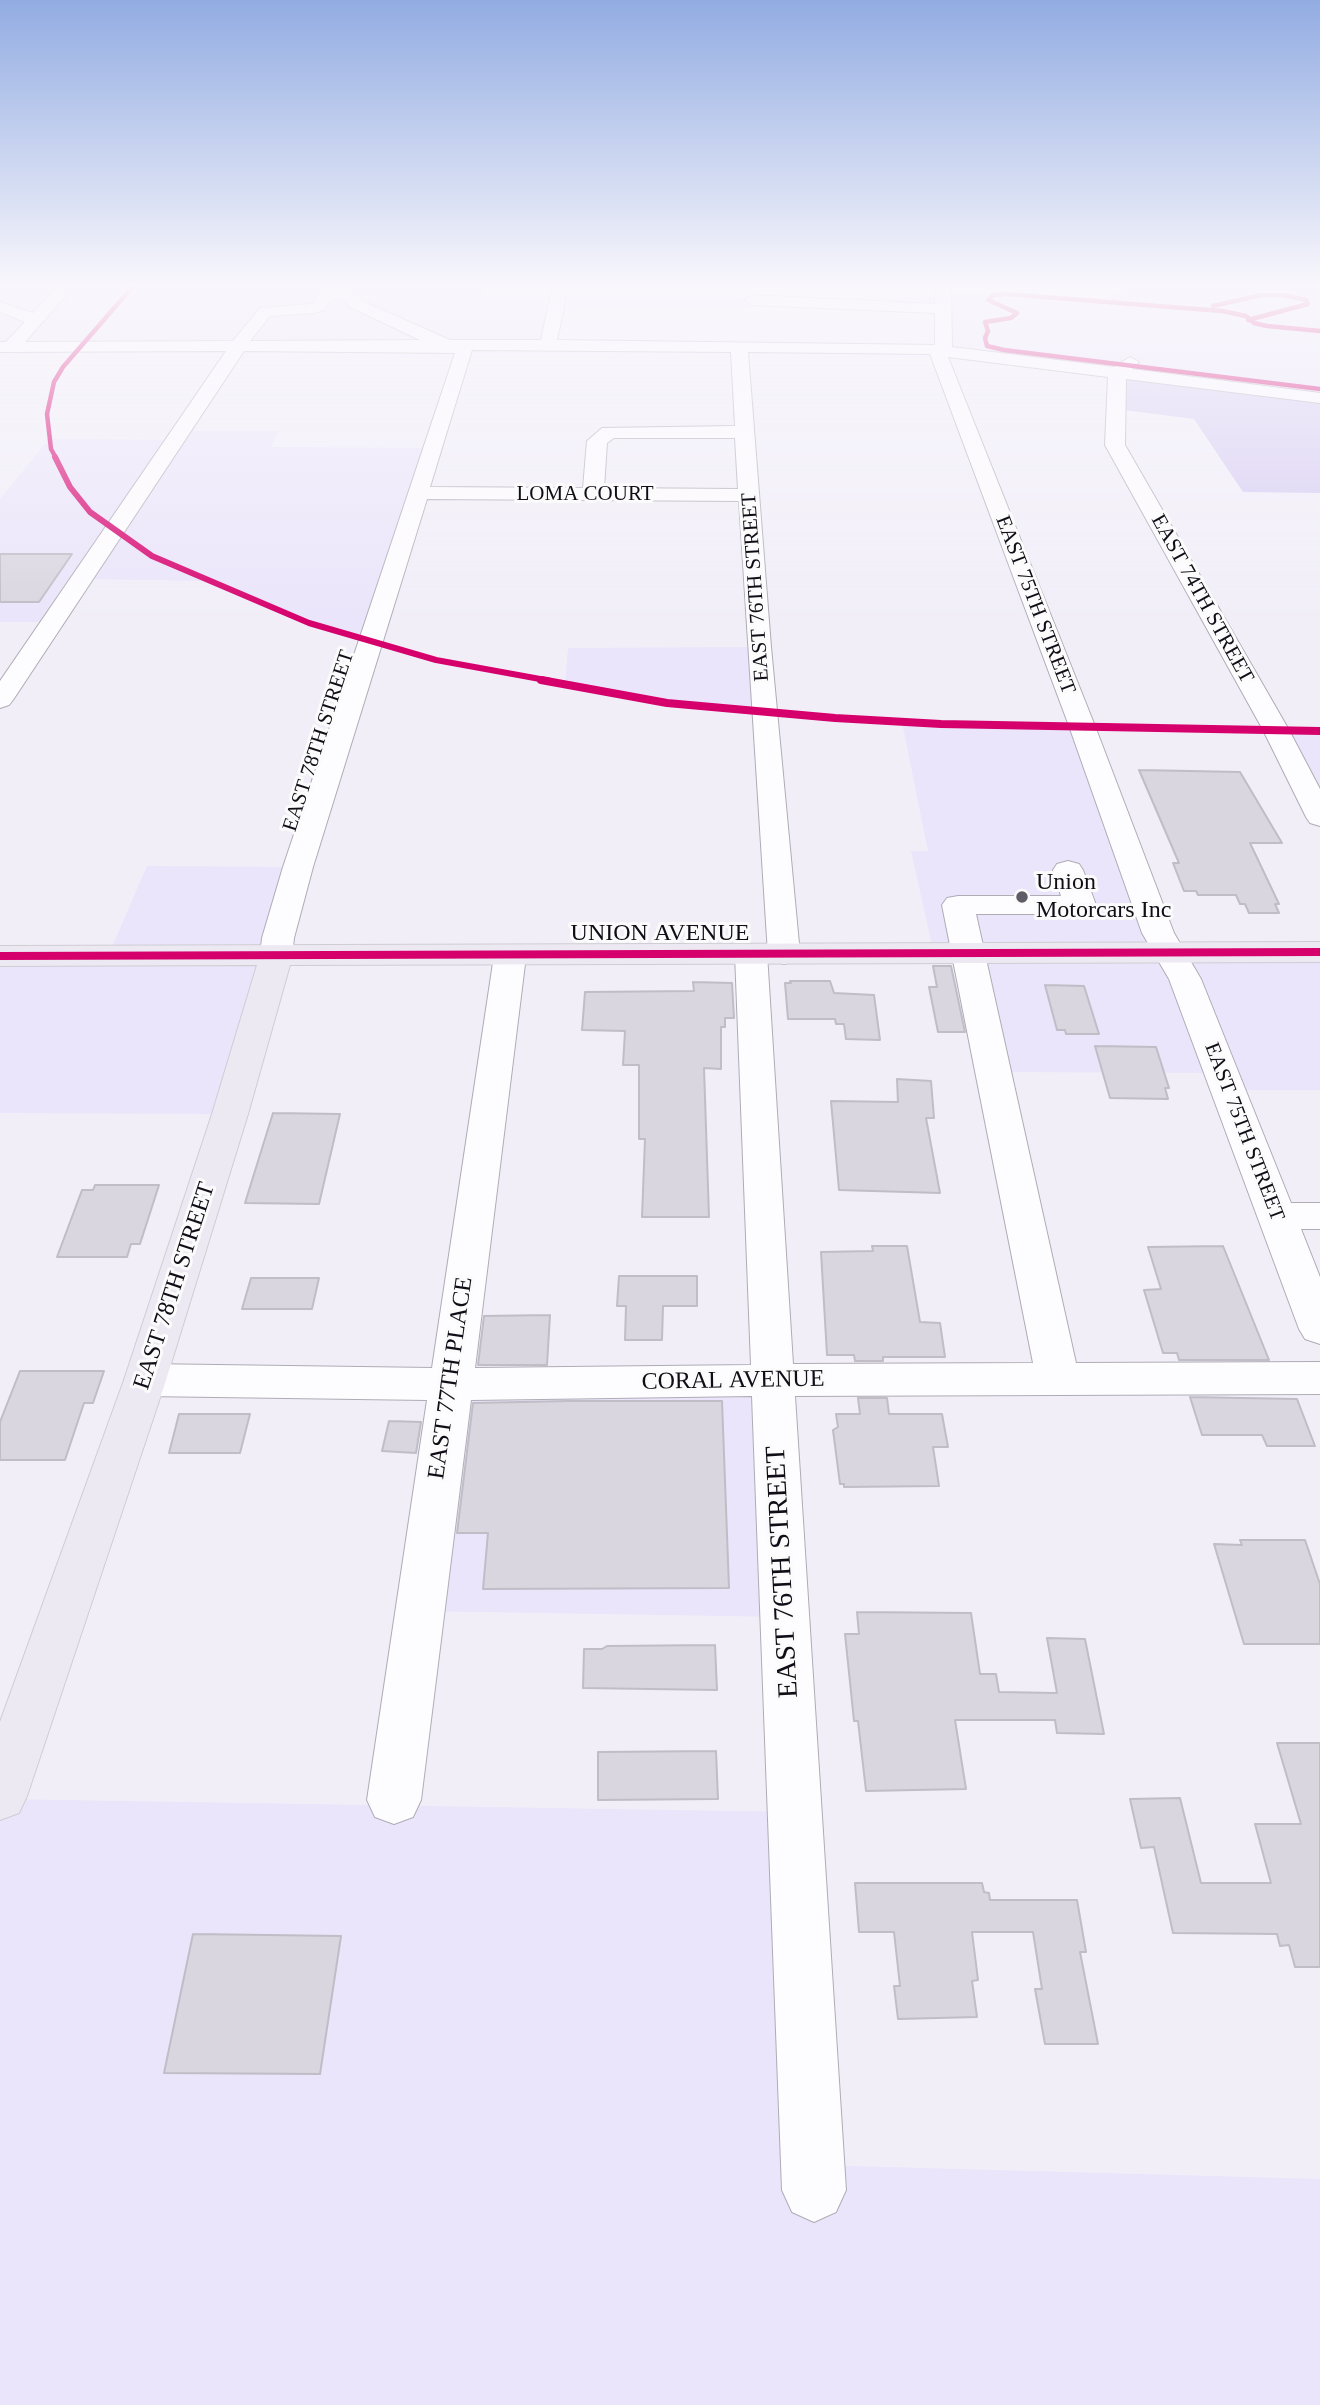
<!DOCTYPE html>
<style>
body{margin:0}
canvas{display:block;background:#f1eef8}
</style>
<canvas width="1320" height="2405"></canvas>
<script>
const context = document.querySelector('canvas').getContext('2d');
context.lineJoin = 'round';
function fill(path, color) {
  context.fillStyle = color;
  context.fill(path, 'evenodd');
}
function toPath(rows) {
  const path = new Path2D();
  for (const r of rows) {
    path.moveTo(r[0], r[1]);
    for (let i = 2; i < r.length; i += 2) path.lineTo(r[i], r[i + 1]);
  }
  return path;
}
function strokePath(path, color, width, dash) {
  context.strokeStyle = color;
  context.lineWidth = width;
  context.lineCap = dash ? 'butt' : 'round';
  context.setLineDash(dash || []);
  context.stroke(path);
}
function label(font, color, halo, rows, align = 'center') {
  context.font = font + ' Georgia,serif';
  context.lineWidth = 6;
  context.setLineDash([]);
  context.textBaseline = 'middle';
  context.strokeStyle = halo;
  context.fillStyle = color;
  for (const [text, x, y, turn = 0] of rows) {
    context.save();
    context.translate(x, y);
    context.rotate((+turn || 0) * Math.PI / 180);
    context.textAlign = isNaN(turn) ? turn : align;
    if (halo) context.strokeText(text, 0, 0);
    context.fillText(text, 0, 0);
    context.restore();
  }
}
fill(toPath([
 [0,284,486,284,481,302,557,302,548,345,0,347],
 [1139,284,1320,284,1320,398,943,347,942,291,1103,299],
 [182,431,279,431,271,447,434,448,371,643,309,623,208,581,83,579,53,622,0,622,0,499,49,439,175,440],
 [759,647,765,712,667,703,565,686,568,648],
 [902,722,1082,726,1170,954,1320,952,1320,1090,1228,1090,1221,1073,993,1072,969,955,934,954,911,851,928,851],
 [1276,730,1320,731,1320,792],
 [147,866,298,867,230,1114,0,1113,0,956,108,956],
 [774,1380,786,1617,419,1611,449,1384],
 [0,1799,795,1812,813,2165,1320,2179,1320,2405,0,2405]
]), '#eae5fa');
fill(toPath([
 [1117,373,1320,398,1320,493,1243,492,1194,419,1116,409]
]), '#d6cbf2');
const building = toPath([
 [0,554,72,554,39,602,0,602,0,554],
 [1139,770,1240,772,1282,843,1250,843,1279,904,1275,904,1279,913,1249,913,1245,904,1240,904,1236,895,1198,895,1196,891,1184,891,1173,863,1179,863,1139,770],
 [933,966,951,966,965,1032,938,1032,929,987,937,987,933,966],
 [790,981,830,981,834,993,874,995,880,1040,846,1039,844,1024,836,1024,835,1019,788,1019,785,983,791,983,790,981],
 [693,982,732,983,734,1018,725,1018,725,1027,721,1027,721,1069,704,1068,709,1217,642,1217,645,1139,639,1139,639,1065,623,1065,625,1031,582,1030,585,992,694,991,693,982],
 [1045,985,1084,986,1099,1034,1066,1034,1065,1030,1057,1030,1045,985],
 [1095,1046,1156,1047,1169,1088,1165,1088,1168,1099,1110,1098,1095,1046],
 [897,1079,931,1081,934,1118,926,1118,940,1193,839,1190,831,1101,898,1102,897,1079],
 [273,1113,340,1114,319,1204,245,1203,273,1113],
 [95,1185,159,1185,140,1244,131,1244,127,1257,57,1257,82,1190,93,1190,95,1185],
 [872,1246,907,1246,920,1322,940,1323,945,1357,883,1357,883,1361,855,1361,854,1355,827,1355,821,1252,873,1251,872,1246],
 [1223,1246,1269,1360,1179,1360,1177,1353,1163,1353,1144,1290,1161,1289,1148,1247,1223,1246],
 [619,1276,697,1276,697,1306,663,1306,662,1340,625,1340,626,1306,617,1306,619,1276],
 [251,1278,319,1278,312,1309,242,1309,251,1278],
 [550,1315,547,1365,478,1365,484,1316,550,1315],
 [20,1371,104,1371,93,1403,84,1403,65,1460,0,1460,0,1422,20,1371],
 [1190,1397,1297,1399,1315,1446,1267,1446,1262,1435,1202,1435,1190,1397],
 [858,1398,887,1398,889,1414,942,1414,948,1447,933,1447,939,1486,844,1487,844,1484,840,1484,833,1430,838,1427,836,1414,860,1414,858,1398],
 [568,1401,722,1401,729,1588,483,1589,488,1533,457,1533,473,1403,568,1401],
 [179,1414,250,1414,240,1453,169,1453,179,1414],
 [389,1421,421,1422,416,1453,382,1451,389,1421],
 [1240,1540,1305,1540,1320,1584,1320,1644,1244,1644,1214,1544,1242,1545,1240,1540],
 [857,1612,971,1613,980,1674,996,1674,999,1692,1057,1693,1047,1638,1085,1639,1104,1734,1057,1733,1055,1720,955,1720,966,1789,866,1791,858,1721,854,1721,845,1634,859,1634,857,1612],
 [715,1645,717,1690,583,1688,584,1649,602,1649,607,1646,715,1645],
 [1277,1743,1320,1743,1320,1967,1295,1967,1289,1945,1280,1946,1277,1934,1173,1933,1154,1847,1141,1848,1130,1799,1180,1798,1201,1883,1271,1883,1255,1824,1301,1824,1277,1743],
 [716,1751,718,1799,598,1800,598,1752,716,1751],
 [855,1883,982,1883,984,1892,989,1893,990,1900,1077,1900,1086,1952,1080,1952,1098,2044,1045,2044,1035,1989,1042,1989,1033,1932,972,1932,978,1980,972,1981,977,2017,898,2019,894,1986,900,1986,894,1932,859,1932,855,1883],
 [193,1934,341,1936,320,2074,164,2073,193,1934]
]);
fill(building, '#d9d6e0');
strokePath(building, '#c0bdc6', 2);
const minor = toPath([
 [60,284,76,284,25,342,233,341,260,308,312,304,319,293,333,290,328,284,345,284,362,301,450,340,541,340,553,284,569,284,557,340,935,345,935,313,752,305,744,300,752,295,935,304,935,284,951,284,952,347,1114,367,1130,357,1139,362,1132,369,1320,393,1320,403,1126,379,1125,445,1289,730,1320,789,1320,826,1310,823,1306,817,1263,730,1105,445,1108,377,948,357,1095,726,1174,933,1201,979,1291,1203,1320,1203,1320,1229,1301,1229,1320,1277,1320,1344,1305,1339,1299,1329,1169,979,1142,933,1069,726,930,354,748,352,771,647,800,954,795,961,784,964,773,961,768,954,739,501,427,499,313,867,294,938,292,956,287,963,276,966,265,963,260,956,262,938,283,867,455,353,244,351,13,700,9,705,0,708,0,681,226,351,0,352,0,342,6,342,25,322,0,312,0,302,33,313,60,284],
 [341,298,350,307,420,340,250,341,270,316,315,313,324,310,331,300,341,298],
 [472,350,731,352,735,426,602,428,587,441,583,488,430,487,472,350],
 [614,438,735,438,738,489,604,488,607,443,614,438],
 [1068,861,1079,864,1083,870,1096,905,1091,912,1080,914,976,914,1076,1363,1320,1362,1320,1394,795,1396,846,2190,836,2212,814,2222,792,2212,782,2190,752,1396,471,1400,421,1800,413,1817,394,1824,375,1817,367,1800,427,1400,145,1396,130,1391,124,1380,130,1369,145,1364,432,1368,494,956,499,949,510,946,521,949,526,956,475,1368,751,1365,735,954,740,947,751,944,762,947,767,954,793,1364,1033,1363,942,905,947,898,958,896,1061,896,1053,870,1057,864,1068,861]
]);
const major = toPath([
 [1320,942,1320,962,290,965,248,1114,166,1380,27,1796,19,1813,0,1820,0,1722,124,1380,212,1114,257,965,0,966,0,946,1320,942]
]);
strokePath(minor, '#afacb6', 2);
strokePath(major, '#cfcdd3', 2);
fill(minor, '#fdfcfe');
fill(major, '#ede9f3');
strokePath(toPath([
 [1213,306,1261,295,1283,295,1306,300,1308,304,1248,320],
 [1320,331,1267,326,1254,323,1246,316,1222,311,1006,294,993,295,988,300,1017,313,1011,318,985,322,988,331,985,338,987,346,1004,350,1320,389],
 [56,458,51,449,47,414,54,382,63,367,135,284]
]), '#d6006c', 4.5);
strokePath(toPath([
 [55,457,70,487,90,512,152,556,309,623,436,660,551,681]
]), '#d6006c', 6);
strokePath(toPath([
 [541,680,667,703,835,718,941,724,1320,731],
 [0,956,1320,952]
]), '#d6006c', 8);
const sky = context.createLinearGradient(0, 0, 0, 620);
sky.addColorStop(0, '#92ace2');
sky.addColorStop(0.46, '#f9f7fc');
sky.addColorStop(1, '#f9f7fc00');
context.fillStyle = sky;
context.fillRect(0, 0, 1320, 620);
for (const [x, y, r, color] of [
 [1022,897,7,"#5f5c66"]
]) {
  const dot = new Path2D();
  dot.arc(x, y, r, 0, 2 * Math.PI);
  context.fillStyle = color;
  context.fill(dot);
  strokePath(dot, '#fbfbfb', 2.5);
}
label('21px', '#100d17', '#fbfbfb', [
 ["LOMA COURT",585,494],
 ["EAST 76TH STREET",756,587,-94],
 ["EAST 74TH STREET",1202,599,61],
 ["EAST 75TH STREET",1035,605,69],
 ["EAST 78TH STREET",319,741,-72],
 ["EAST 75TH STREET",1244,1132,69]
]);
label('24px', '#100d17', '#fbfbfb', [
 ["Union",1036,883],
 ["Motorcars Inc",1036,911]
], 'left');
label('24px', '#100d17', '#fbfbfb', [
 ["UNION AVENUE",660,934],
 ["EAST 78TH STREET",175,1286,-72],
 ["EAST 77TH PLACE",451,1378,-82],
 ["CORAL AVENUE",733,1381,-1]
]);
label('28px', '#100d17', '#fbfbfb', [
 ["EAST 76TH STREET",783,1572,-93]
]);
</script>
